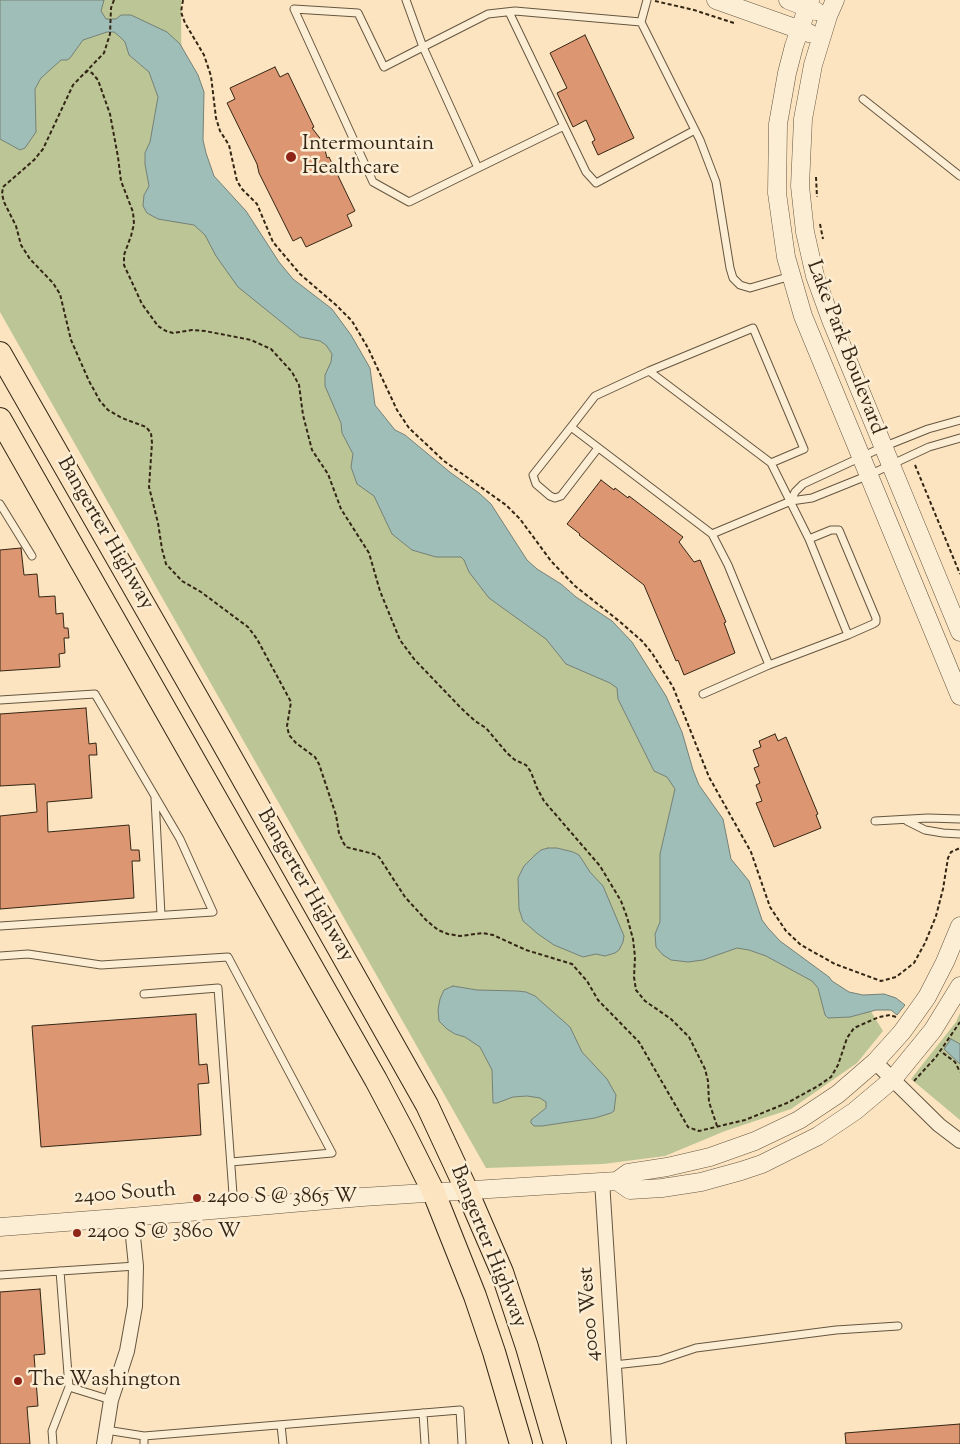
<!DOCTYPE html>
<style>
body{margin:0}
canvas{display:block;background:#fbe4bf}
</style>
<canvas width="960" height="1444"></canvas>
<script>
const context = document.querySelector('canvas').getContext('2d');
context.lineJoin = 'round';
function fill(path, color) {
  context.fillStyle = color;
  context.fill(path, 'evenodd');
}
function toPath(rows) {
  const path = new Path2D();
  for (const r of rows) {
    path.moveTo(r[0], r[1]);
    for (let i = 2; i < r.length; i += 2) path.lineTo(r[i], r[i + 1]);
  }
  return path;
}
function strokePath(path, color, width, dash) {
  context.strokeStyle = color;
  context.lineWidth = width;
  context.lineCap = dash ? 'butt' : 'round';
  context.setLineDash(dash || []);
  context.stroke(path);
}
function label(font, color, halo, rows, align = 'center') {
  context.font = font + ' "Sorts Mill Goudy",serif';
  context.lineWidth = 5;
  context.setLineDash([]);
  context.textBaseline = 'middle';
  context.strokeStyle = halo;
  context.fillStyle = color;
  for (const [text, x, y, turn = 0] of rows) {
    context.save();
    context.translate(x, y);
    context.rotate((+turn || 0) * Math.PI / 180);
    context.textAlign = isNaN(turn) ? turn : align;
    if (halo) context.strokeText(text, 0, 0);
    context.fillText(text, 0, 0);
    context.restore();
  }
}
fill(toPath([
 [0,0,181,0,182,147,315,321,383,434,625,669,762,943,870,1010,883,1031,857,1063,791,1109,725,1131,665,1156,603,1164,486,1168,0,312],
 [960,1013,960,1120,911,1079,956,1022]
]), '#bbc595');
const water = toPath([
 [0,0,104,0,101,11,106,19,116,19,121,15,131,15,167,32,180,44,198,75,204,92,203,140,206,153,214,176,246,211,279,262,293,279,332,309,351,335,370,368,375,405,395,430,405,435,451,473,479,493,491,504,527,560,537,569,561,584,576,597,612,621,632,642,666,696,682,732,693,770,699,785,723,819,731,859,749,881,762,920,768,928,780,941,829,977,832,981,849,992,863,995,884,994,896,998,905,1005,897,1015,891,1010,876,1010,850,1017,828,1018,825,1015,818,988,812,981,766,956,749,950,737,948,703,960,688,962,671,960,663,955,656,947,655,934,660,922,660,854,675,789,667,777,654,771,618,699,617,688,610,683,566,664,546,639,489,598,469,572,464,560,461,557,436,557,412,550,392,534,374,496,357,484,351,467,353,454,342,433,341,423,325,386,325,375,331,362,332,354,326,345,320,341,300,337,238,287,216,256,205,235,194,225,158,219,147,213,143,206,144,195,149,186,145,164,145,153,150,142,158,97,149,72,129,55,125,42,119,36,114,32,107,32,83,40,70,58,67,60,61,60,41,78,35,89,36,132,25,148,20,150,0,139,0,0],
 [548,848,557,848,573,852,579,855,590,872,603,886,624,936,623,942,619,950,615,953,605,956,596,954,583,957,554,945,538,934,523,921,519,909,518,878,524,866,535,855,541,850,548,848],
 [453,986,477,990,517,991,526,992,535,996,570,1027,582,1052,607,1079,616,1095,614,1111,611,1113,595,1118,542,1126,534,1126,531,1123,531,1120,546,1108,546,1102,540,1098,527,1096,513,1097,497,1103,493,1103,492,1070,480,1047,465,1037,455,1034,447,1029,439,1021,438,1010,440,999,444,990,453,986],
 [951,1039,960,1044,960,1064,944,1049,951,1039]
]);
fill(water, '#a0beb8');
strokePath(water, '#758177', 1);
const building = toPath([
 [585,35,634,138,598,155,592,142,595,140,586,120,573,127,557,93,567,88,550,53,585,35],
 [275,67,280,77,288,73,314,127,312,128,323,142,327,158,329,157,355,211,347,215,352,226,306,247,301,237,293,241,259,173,257,164,227,103,235,99,230,88,275,67],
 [601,480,614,490,615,488,628,498,629,496,683,537,679,542,694,562,700,560,726,622,724,623,735,653,684,675,678,660,676,661,644,585,579,535,580,534,567,524,601,480],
 [21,548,24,575,37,574,39,597,55,596,56,614,63,613,64,628,68,628,69,638,64,638,65,653,59,654,60,667,0,671,0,550,21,548],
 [86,708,89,744,96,743,97,755,89,755,92,798,47,802,48,832,129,825,131,850,139,850,140,861,132,861,134,898,0,909,0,816,37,812,35,784,0,786,0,714,86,708],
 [775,734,778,741,786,737,818,814,816,815,821,828,774,847,756,803,762,801,756,785,760,783,754,768,759,766,753,750,761,747,759,741,775,734],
 [196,1014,199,1065,207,1064,209,1083,198,1084,201,1135,41,1147,32,1026,196,1014],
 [40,1289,45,1354,34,1355,38,1406,27,1407,30,1444,0,1444,0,1292,40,1289],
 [960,1424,960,1444,846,1444,845,1433,960,1424]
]);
fill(building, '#dc9671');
strokePath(building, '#342615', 1);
const service = toPath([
 [406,0,423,47,488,14,515,11,641,22,647,0],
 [509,12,586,172,596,183,695,130],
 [641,22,700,140,716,182,730,268,733,278,740,285,750,288,791,276],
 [863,99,960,176],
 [478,168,423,47,384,67,358,13,294,9,373,182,409,202,478,168,564,126],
 [649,371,753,328,804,449,771,463],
 [571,427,533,475,536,484,550,496,555,498,561,496,598,448],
 [791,501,795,492,803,484,883,447,928,429,960,420],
 [0,504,32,556],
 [712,534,791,501,812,498,869,475,929,447,960,438],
 [809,539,831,530,839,530,876,618,876,622,873,624,848,635],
 [703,694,769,665,728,565,712,534,571,427,595,396,649,371,771,463,809,539,848,635,769,665],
 [0,700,95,694,180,839,213,912,0,926],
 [155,798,161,915],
 [875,821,928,818,960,819],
 [907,821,925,830,943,833,960,834],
 [0,956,28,954,101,965,228,957,332,1153,231,1162],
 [144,994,218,988,234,1208],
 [60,1271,69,1387],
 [0,1275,136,1266],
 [614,1365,660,1360,696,1348,836,1330,898,1326],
 [423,1413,425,1444],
 [281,1425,283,1444],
 [106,1430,144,1436],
 [53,1444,52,1431,69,1387,111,1400],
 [144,1444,144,1436,460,1410,462,1444]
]);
const minor = toPath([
 [875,1062,939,1125,960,1141],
 [602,1181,619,1444],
 [104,1444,111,1400,127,1351,135,1306,136,1266,131,1217]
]);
const tertiary = toPath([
 [716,0,809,33],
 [788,0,816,11],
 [810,0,794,46,787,73,778,124,777,193,786,257,803,316,960,696],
 [835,0,828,16,813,65,803,119,800,186,805,232,815,276,831,320,960,632],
 [617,1181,630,1190,662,1188,701,1182,741,1171,762,1164,818,1136,855,1111,893,1079,933,1030,960,986],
 [0,1227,131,1217,362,1197,617,1181,628,1173,667,1167,710,1157,755,1141,799,1120,838,1094,875,1062,902,1032,927,997,945,962,960,926]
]);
const trunk = toPath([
 [0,353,220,738,427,1105,467,1191,502,1272,527,1347,555,1444],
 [0,419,376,1080,404,1133,434,1193,475,1296,494,1352,521,1444]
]);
strokePath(service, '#665640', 9);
strokePath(minor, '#665640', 16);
strokePath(tertiary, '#665640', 19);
strokePath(trunk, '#342615', 24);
strokePath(toPath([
 [114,0,111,8,110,34,104,53,73,85,43,149,34,160,3,187,2,194,4,202,16,226,21,245,30,259,53,283,60,294,71,340,89,381,100,401,108,410,122,418,146,427,151,433,152,443,149,487,158,523,162,549,166,564,182,581,201,592,248,627,257,639,291,702,287,726,289,735,296,743,315,757,319,764,336,815,339,833,343,842,346,847,374,854,379,857,405,897,426,920,438,930,448,934,460,936,483,933,493,935,526,950,572,964,587,981,598,1000,639,1042,688,1127,699,1131,745,1120,787,1103,818,1086,831,1077,838,1065,847,1038,854,1028,879,1017,890,1015,896,1017],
 [183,0,181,12,185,23,204,55,211,76,216,118,220,131,229,145,237,181,242,189,257,204,273,242,300,274,336,305,352,321,368,348,397,410,409,428,444,461,506,505,520,519,551,561,575,586,619,621,642,641,652,653,673,687,709,777,751,852,770,907,786,931,801,945,835,964,881,981,896,977,914,963,925,943,936,916,943,889,948,858,951,852,960,848],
 [655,1,694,10,734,23],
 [85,73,88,71,92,73,98,80,110,114,118,157,121,181,133,212,134,224,131,236,124,255,124,265,142,304,158,326,166,331,173,333,192,330,205,331,251,340,271,349,292,372,299,385,303,415,312,450,328,474,341,509,369,553,380,591,400,640,414,659,461,708,475,721,486,728,507,753,515,760,526,765,531,772,537,788,544,801,600,866,621,901,627,917,633,939,635,957,634,977,636,990,645,1001,671,1019,689,1037,705,1069,708,1081,709,1102,717,1126],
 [816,177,817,197],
 [820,224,823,239],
 [915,465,960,574],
 [943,1053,955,1062,960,1072],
 [914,1081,936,1057,960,1022]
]), '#342615', 2, [4, 2.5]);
strokePath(service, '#fcedd5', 7);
strokePath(minor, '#fcedd5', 14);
strokePath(tertiary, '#fcedd5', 18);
strokePath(trunk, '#fbe4bf', 22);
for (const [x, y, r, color] of [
 [291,157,6,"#8f2418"],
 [197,1198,5,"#8f2418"],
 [77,1233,5,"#8f2418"],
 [18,1381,5,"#8f2418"]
]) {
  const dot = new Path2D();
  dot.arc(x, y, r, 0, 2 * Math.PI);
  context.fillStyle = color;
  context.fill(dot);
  strokePath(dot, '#fcedd5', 2);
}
label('21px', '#342615', '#fcedd5', [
 ["Intermountain",302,145],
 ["Healthcare",302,169],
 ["2400 S @ 3865 W",207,1198],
 ["2400 S @ 3860 W",87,1233],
 ["The Washington",28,1381]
], 'left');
label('21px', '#342615', '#fcedd5', [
 ["Lake Park Boulevard",844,348,69],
 ["Bangerter Highway",104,534,60],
 ["Bangerter Highway",304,886,60],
 ["2400 South",125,1195,-4],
 ["Bangerter Highway",487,1247,68],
 ["4000 West",591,1314,-94]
]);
</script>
